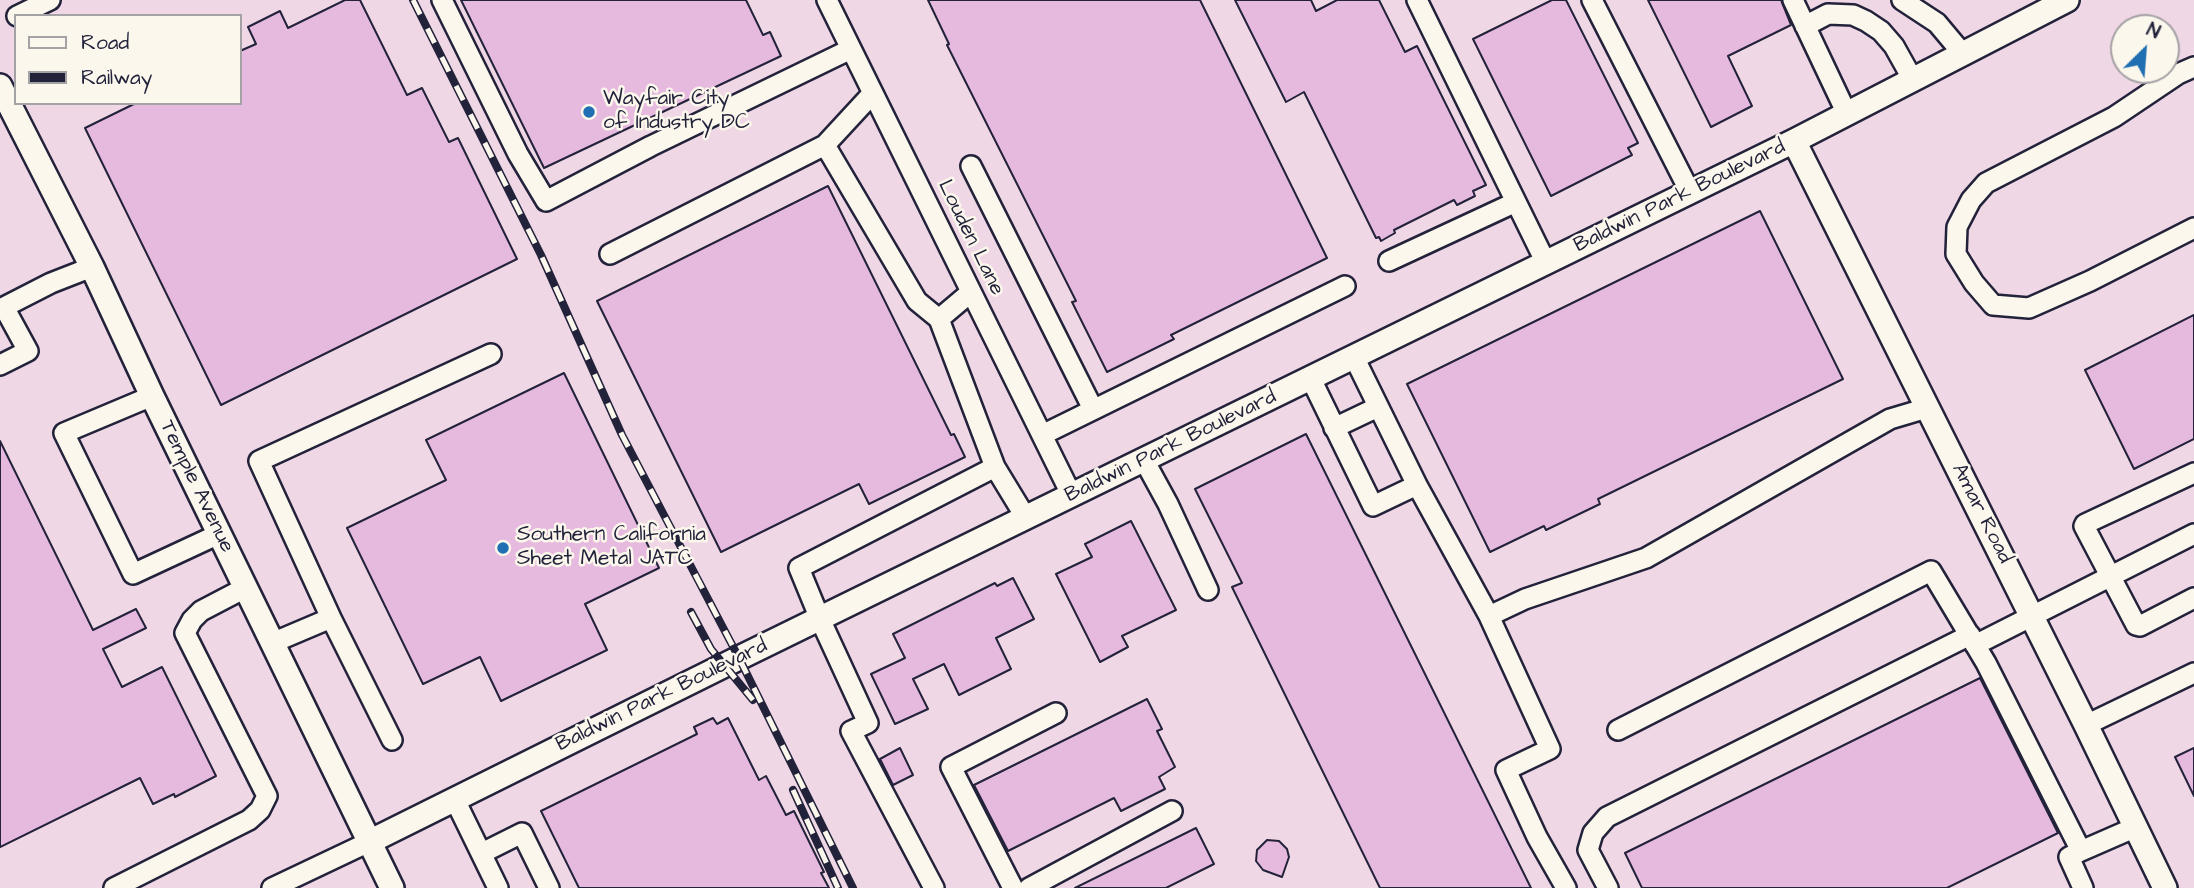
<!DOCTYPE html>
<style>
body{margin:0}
#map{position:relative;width:2194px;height:888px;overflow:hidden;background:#f5e4e8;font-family:"Architects Daughter",sans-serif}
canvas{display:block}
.legend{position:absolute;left:14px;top:14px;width:228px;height:91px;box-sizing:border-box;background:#fbf7ec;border:2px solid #a4a2a5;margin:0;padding:9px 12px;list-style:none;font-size:21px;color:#22223b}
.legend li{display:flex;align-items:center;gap:14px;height:35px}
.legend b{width:35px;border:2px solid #a4a2a5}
.north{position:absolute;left:2110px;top:14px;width:70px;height:70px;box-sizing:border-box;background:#fbf7ec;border:2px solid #a4a2a5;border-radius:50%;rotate:25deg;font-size:19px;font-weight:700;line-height:28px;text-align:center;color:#22223b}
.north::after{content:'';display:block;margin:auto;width:24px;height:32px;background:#1f6fb2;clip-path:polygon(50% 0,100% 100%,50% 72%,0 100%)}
</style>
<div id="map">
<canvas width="2194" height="888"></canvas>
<ul class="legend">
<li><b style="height:9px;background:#fbf7ec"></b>Road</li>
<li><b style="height:9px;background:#22223b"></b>Railway</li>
</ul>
<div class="north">N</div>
</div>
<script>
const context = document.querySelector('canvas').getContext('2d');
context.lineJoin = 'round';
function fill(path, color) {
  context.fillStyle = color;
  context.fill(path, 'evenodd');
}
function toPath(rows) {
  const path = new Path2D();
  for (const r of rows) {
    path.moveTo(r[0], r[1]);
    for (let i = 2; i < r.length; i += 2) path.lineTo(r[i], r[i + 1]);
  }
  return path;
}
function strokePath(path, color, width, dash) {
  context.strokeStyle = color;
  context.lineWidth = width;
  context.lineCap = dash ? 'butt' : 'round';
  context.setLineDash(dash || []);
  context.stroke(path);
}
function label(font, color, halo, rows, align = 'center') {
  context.font = font + ' "Architects Daughter",sans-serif';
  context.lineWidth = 5;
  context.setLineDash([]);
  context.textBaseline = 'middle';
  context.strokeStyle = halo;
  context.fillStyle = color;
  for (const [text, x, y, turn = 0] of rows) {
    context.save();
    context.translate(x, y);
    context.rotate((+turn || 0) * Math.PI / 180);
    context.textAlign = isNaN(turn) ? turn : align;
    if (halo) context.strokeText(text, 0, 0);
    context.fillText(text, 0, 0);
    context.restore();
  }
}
fill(toPath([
 [0,0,2194,0,2194,888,0,888],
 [16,16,240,16,240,103,16,103],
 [2124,28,2166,28,2166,70,2124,70]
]), '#f0d7e5');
const building = toPath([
 [345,0,360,0,407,95,422,88,449,142,458,138,517,259,221,405,85,128,136,103,240,103,240,51,256,44,248,27,280,11,288,28,345,0],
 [461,0,746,0,763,35,770,32,781,56,544,168,461,0],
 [928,0,1200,0,1327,258,1171,335,1174,339,1107,372,1072,302,1076,301,947,45,949,44,928,0],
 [1235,0,1311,0,1316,11,1337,0,1379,0,1405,52,1417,46,1486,185,1473,191,1475,196,1457,205,1454,200,1394,230,1395,233,1381,241,1379,237,1376,238,1304,92,1286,102,1235,0],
 [1552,0,1566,0,1638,143,1628,148,1632,155,1551,196,1473,39,1552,0],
 [1648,0,1781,0,1791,25,1728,56,1752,106,1711,127,1648,0],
 [828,186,951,435,954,434,965,457,869,504,859,484,721,552,597,301,828,186],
 [1760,211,1843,379,1598,499,1600,504,1546,530,1544,526,1490,552,1407,384,1760,211],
 [2194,315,2194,439,2134,469,2085,370,2194,315],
 [564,373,659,568,585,604,607,650,501,701,480,657,423,684,347,528,446,480,426,440,564,373],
 [1306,434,1531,888,1380,888,1232,587,1242,583,1195,489,1306,434],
 [0,441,93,630,136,609,146,628,103,649,122,687,162,667,216,776,175,797,174,794,153,804,140,778,0,847,0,441],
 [1131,521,1176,610,1122,636,1128,647,1100,662,1056,574,1092,557,1085,544,1131,521],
 [1013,578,1034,619,996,638,1011,669,959,695,944,664,913,679,928,709,895,724,871,674,905,658,893,634,995,583,997,586,1013,578],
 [1980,678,2058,833,1947,888,1642,888,1625,853,1980,678],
 [1147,699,1162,729,1157,731,1175,767,1159,777,1165,789,1121,811,1114,798,1008,851,974,785,1147,699],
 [713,718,717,724,728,718,759,780,766,776,786,815,794,811,824,872,821,873,829,888,579,888,541,811,697,734,694,727,713,718],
 [900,748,913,775,893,785,880,759,900,748],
 [2194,748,2194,796,2175,757,2194,748],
 [1196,828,1214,864,1166,888,1075,888,1196,828],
 [1267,840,1279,841,1287,849,1289,857,1282,877,1263,870,1256,861,1257,850,1267,840]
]);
fill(building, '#e6b9de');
strokePath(building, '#22223b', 2);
const minor = toPath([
 [442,0,518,154,546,201,651,146,851,49],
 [827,0,1072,496],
 [1417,0,1546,263],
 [1592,0,1690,192],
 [1793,0,1847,114],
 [1902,0,1937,23,1963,54],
 [17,16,50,0],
 [1805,26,1828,14,1853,15,1866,21,1881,31,1894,46,1913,80],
 [2194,67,2178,74,2114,117,1986,183,1971,200,1957,227,1956,254,1974,283,1993,305,2029,308,2090,281,2194,228],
 [825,145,873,93],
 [971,166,1093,409],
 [610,254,825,145,917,301,939,319],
 [1389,261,1516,202],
 [1354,357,1417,485,1489,616,1525,599,1646,558,1890,419,1927,408],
 [0,365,28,351,4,307,51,283,92,267],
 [1311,379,1373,506,1417,485],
 [152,396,64,433,133,574,219,534],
 [1334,428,1378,407],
 [1042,435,1345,286],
 [1144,460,1168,504,1208,590],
 [995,467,1026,518],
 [2194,473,2085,524,2084,526,2136,625,2140,626,2194,598],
 [1489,616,1550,749,1506,770,1537,837,1566,888],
 [331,618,259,461,491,354],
 [272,643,331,618,392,740],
 [1975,645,2194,534],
 [2086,725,2194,673],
 [1618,730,1931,571,1986,663,2081,851,2136,827],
 [455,800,498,888],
 [2081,851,2069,857,2083,888],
 [482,853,522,833,549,888],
 [114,888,249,820,260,810,267,796,185,633,192,620,201,611,245,588],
 [272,888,369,842],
 [934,888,851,731,868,723,820,619,799,568,995,467,939,319,971,292],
 [1013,888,951,767,1056,713],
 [1029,888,1172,811],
 [1608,888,1588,850,1593,833,1607,817,1970,635]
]);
const major = toPath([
 [0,86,92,267,152,396,392,888],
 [1794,141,2086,725,2165,888],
 [369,842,739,658,1794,141,2067,0]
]);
strokePath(minor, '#22223b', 24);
strokePath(major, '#22223b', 28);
strokePath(minor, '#fbf7ec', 19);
strokePath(major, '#fbf7ec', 23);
const rail = toPath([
 [413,0,541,255,622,435,739,658,853,888],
 [691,612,711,649,753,700],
 [793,790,838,888]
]);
strokePath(rail, '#22223b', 8);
strokePath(rail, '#fbf7ec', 5, [16]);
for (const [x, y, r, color] of [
 [589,112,7,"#1f6fb2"],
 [503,548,7,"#1f6fb2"]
]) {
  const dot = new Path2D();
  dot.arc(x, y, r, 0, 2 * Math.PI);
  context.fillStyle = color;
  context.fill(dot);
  strokePath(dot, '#fbf7ec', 2.5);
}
label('21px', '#22223b', '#fbf7ec', [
 ["Wayfair City",603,100],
 ["of Industry DC",603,124],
 ["Southern California",517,536],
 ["Sheet Metal JATC",517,560]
], 'left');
label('21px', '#22223b', '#fbf7ec', [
 ["Baldwin Park Boulevard",1680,197,-26],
 ["Louden Lane",970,238,64],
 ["Baldwin Park Boulevard",1171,447,-26],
 ["Temple Avenue",196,487,64],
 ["Amar Road",1981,514,63],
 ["Baldwin Park Boulevard",662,696,-26]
]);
</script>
